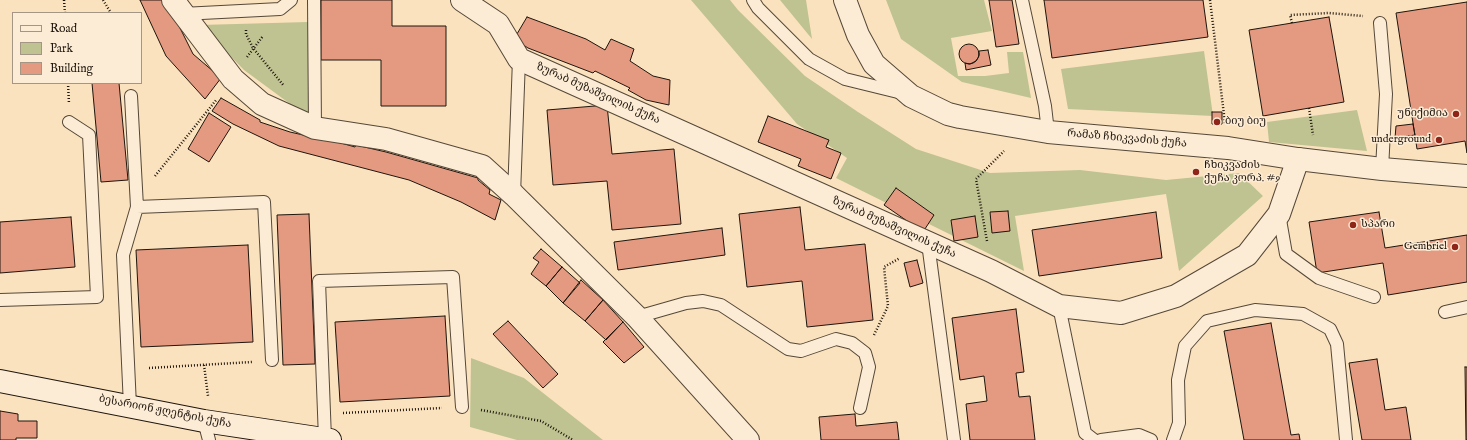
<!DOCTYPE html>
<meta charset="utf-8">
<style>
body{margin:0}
#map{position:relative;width:1467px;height:440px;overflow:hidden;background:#fbe2be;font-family:"IM FELL English",serif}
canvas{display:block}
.legend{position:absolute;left:12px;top:12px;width:130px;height:72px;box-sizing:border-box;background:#fcecd5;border:1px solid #a39685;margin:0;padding:5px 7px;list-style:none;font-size:12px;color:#1e150c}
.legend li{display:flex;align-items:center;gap:8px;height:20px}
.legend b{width:20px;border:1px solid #a39685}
</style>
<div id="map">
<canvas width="1467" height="440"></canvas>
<ul class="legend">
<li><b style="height:5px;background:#fcecd5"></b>Road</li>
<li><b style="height:11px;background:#bfc391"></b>Park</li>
<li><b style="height:11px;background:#e49981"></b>Building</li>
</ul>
</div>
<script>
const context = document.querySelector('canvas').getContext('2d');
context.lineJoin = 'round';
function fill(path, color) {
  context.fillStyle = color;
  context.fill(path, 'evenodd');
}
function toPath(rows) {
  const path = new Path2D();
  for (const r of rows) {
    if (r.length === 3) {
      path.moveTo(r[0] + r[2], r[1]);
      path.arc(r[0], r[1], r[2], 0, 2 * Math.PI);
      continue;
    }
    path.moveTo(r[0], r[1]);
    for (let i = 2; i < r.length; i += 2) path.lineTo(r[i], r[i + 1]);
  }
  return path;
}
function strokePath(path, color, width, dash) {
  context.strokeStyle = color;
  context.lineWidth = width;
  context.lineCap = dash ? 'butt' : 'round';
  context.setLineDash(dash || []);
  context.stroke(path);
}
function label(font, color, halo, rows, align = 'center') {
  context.font = font + ' "IM FELL English","Noto Serif Georgian",serif';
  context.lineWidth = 3;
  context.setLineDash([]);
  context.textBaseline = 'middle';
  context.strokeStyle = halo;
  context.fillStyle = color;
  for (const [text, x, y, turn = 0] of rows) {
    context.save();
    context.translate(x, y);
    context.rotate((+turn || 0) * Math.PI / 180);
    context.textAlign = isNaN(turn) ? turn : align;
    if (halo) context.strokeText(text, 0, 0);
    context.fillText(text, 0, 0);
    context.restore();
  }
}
fill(toPath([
 [691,0,730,0,738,10,805,76,858,112,916,149,990,173,1080,170,1166,180,1239,173,1263,196,1179,271,1166,194,1015,216,1024,271,836,178,847,158,797,124],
 [780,0,806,0,812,39],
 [886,0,984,0,992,31,951,38,958,76,985,76,1009,73,1007,52,1023,52,1031,98,962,82,901,39],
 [308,22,310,114,297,109,244,70,200,25],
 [1204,51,1213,116,1068,109,1061,69],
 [1357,110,1367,151,1269,142,1267,122],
 [471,358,524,378,603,440,517,440,470,427]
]), '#bfc391');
const building = toPath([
 [140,0,166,0,193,54,221,78,205,99,166,56,140,0],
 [321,0,392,0,392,26,446,26,446,106,381,106,381,60,321,60,321,0],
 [989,0,1012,0,1019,44,996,47,989,0],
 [1044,0,1203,0,1208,37,1052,58,1044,0],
 [1467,2,1467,153,1465,141,1417,149,1396,13,1467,2],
 [527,17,586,39,605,50,611,39,634,49,630,61,653,76,670,80,669,105,646,100,628,90,630,88,595,71,593,73,528,48,514,39,527,17],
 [1329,17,1344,102,1263,116,1249,30,1329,17],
 [969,54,10],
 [988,50,991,65,966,70,965,63,970,64,976,61,979,56,979,51,988,50],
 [92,83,119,83,128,180,101,182,92,83],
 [221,98,260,120,260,122,290,132,312,137,313,135,355,147,356,145,386,152,478,178,478,180,490,190,489,194,501,200,495,220,461,202,409,180,279,146,233,124,212,111,221,98],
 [607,105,612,154,674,149,681,224,612,230,607,181,553,185,547,110,607,105],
 [1212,112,1222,112,1222,124,1212,124,1212,112],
 [209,113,231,127,209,162,188,149,209,113],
 [768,116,829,140,826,147,841,153,831,179,798,166,801,159,758,142,768,116],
 [1413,124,1415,135,1395,138,1396,126,1413,124],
 [896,188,934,215,923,232,884,205,896,188],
 [800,207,805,250,865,244,873,320,807,327,802,281,747,287,739,214,800,207],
 [1008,211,1010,231,992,233,990,212,1008,211],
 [1156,212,1162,258,1039,276,1032,230,1156,212],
 [1379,212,1385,248,1467,235,1467,282,1388,295,1383,263,1317,273,1309,222,1379,212],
 [309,214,315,364,283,365,277,215,309,214],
 [975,216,978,237,954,241,951,220,975,216],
 [71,217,75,267,0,273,0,222,71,217],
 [722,228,725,255,618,270,614,242,722,228],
 [248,245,253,342,141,347,136,250,248,245],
 [541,249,562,267,546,286,531,274,539,262,533,258,541,249],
 [917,260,923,283,910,287,904,263,917,260],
 [562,267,580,283,563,303,546,286,562,267],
 [581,280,603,300,585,321,563,303,581,280],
 [603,300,623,322,606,340,585,321,603,300],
 [1016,309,1024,372,1016,373,1019,397,1030,396,1035,440,970,440,966,404,987,401,984,376,960,380,952,318,1016,309],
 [445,316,450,396,340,402,335,322,445,316],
 [508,321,558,374,543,388,493,334,508,321],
 [623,322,644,347,624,363,603,342,623,322],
 [1271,323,1291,435,1299,434,1300,440,1244,440,1224,331,1271,323],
 [1377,359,1385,410,1406,407,1411,440,1362,440,1349,363,1377,359],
 [1465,367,1467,367,1467,440,1466,440,1465,367],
 [0,411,18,414,18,421,37,421,37,438,16,438,16,440,0,440,0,411],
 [855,414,856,426,897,422,899,440,821,440,819,417,855,414]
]);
fill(building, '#e49981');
strokePath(building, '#1e150c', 1);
const service = toPath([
 [314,0,315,128],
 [753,0,758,8,809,59,845,79,902,93],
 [1022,0,1045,106,1048,132],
 [182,14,280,9,291,0],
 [1380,23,1386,94,1382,169],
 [514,195,519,59],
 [137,207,264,202,272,360],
 [1279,214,1286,254,1319,278,1374,297],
 [928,243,954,440],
 [0,300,97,297,89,135,69,122],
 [1059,306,1085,433,1094,440],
 [1445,312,1467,307],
 [637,317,686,303,703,301,721,305,788,349,801,351,836,339,852,343,865,353,869,367,860,408],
 [130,406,123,255,137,207,131,96],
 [204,421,209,440],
 [325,439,319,281,453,277,462,407],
 [1101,440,1139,435,1151,440],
 [1173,440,1179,423,1178,380,1185,346,1207,321,1255,310,1303,314,1330,329,1337,344,1346,440]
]);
const minor = toPath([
 [173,0,233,79,262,104,315,128,386,139,482,166,514,195,637,317,748,440],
 [462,0,498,24,519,59,991,271,1059,306,1121,313,1176,296,1247,255,1279,214,1298,159]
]);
const tertiary = toPath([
 [845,0,858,35,874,64,911,96,948,114,960,117,1048,132,1228,148,1298,159,1382,169,1467,176]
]);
const secondary = toPath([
 [0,381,204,421,330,440]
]);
strokePath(service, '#554838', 14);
strokePath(minor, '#554838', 24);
strokePath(tertiary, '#554838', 24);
strokePath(secondary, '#1e150c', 24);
strokePath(toPath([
 [64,0,65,13],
 [103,0,111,13],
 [1210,0,1225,123],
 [1292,23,1290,15,1329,13,1363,16],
 [246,30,246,34,253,48,284,86],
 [247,57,263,36],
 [68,83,69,104],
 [1309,108,1313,135],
 [155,176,217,99],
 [987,241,976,179,1004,151],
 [874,335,888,306,884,267,900,258],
 [204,365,208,396],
 [149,368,252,362],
 [481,410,541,421,573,440],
 [343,413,442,408]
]), '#1e150c', 2.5, [1, 2]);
strokePath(service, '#fcecd5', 12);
strokePath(minor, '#fcecd5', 22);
strokePath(tertiary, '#fcecd5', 22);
strokePath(secondary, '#fcecd5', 22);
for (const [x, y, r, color] of [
 [1456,114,4,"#8f2418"],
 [1217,122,4,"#8f2418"],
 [1439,140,4,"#8f2418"],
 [1196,172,4,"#8f2418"],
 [1353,225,4,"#8f2418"],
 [1455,247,4,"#8f2418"]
]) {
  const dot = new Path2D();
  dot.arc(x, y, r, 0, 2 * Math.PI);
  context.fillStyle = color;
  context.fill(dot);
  strokePath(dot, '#fcecd5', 1.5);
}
label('11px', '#1e150c', '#fcecd5', [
 ["ზურაბ მუზაშვილის ქუჩა",598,94,24],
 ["რამაზ ჩხიკვაძის ქუჩა",1127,139,5],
 ["ზურაბ მუზაშვილის ქუჩა",894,228,24],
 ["ბესარიონ ჟღენტის ქუჩა",165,412,11]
]);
label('11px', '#1e150c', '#fcecd5', [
 ["უნიქიმია",1448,114],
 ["ბიუ ბიუ",1225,122,"left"],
 ["underground",1431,140],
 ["ჩხიკვაძის",1204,166,"left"],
 ["ქუჩა კორპ. #9",1204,179,"left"],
 ["სპარი",1361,225,"left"],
 ["Gembriel",1447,247]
], 'right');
</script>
